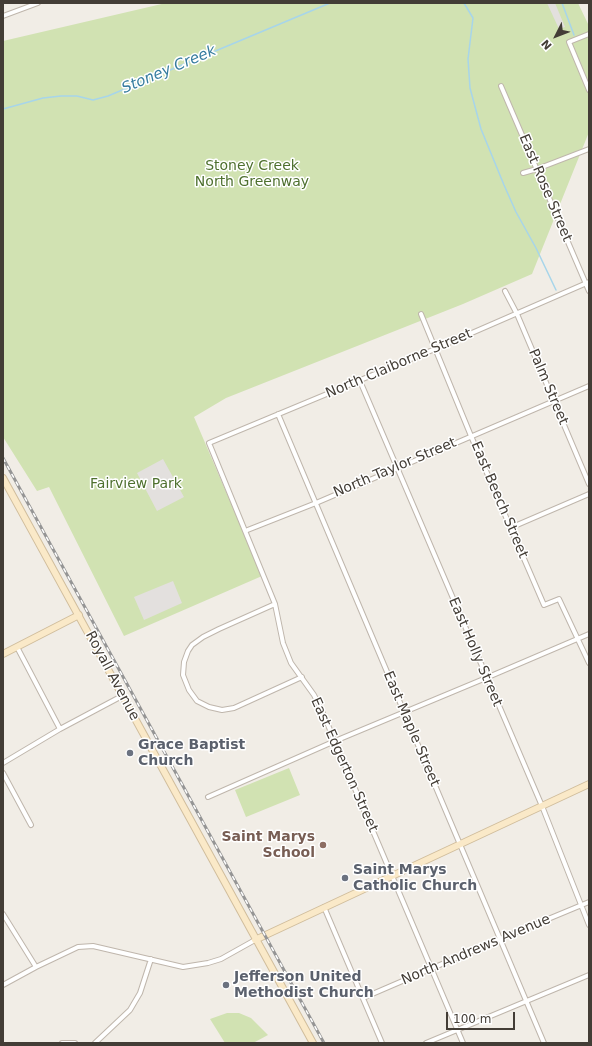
<!DOCTYPE html>
<style>
body{margin:0}
#map{position:relative;width:592px;height:1046px;overflow:hidden;background:#f1ede6;font-family:"DejaVu Sans",sans-serif}
canvas{display:block}
.frame{position:absolute;inset:0;border:4px solid #433d36;pointer-events:none}
.north{position:absolute;left:536px;top:16px;width:40px;height:40px;-webkit-text-stroke:3px #fff;paint-order:stroke;rotate:228deg;font-size:11px;font-weight:700;line-height:16px;text-align:center;color:#433d36}
.north::after{content:'';display:block;margin:auto;width:14px;height:18px;background:#433d36;clip-path:polygon(50% 0,100% 100%,50% 72%,0 100%)}
.scale{position:absolute;left:446px;top:1012px;width:69px;height:18px;box-sizing:border-box;border:2px solid #433d36;border-top:0;padding-left:5px;font-size:12px;line-height:14px;white-space:nowrap;color:#433d36;-webkit-text-stroke:3px #fff;paint-order:stroke}
</style>
<div id="map">
<canvas width="592" height="1046"></canvas>
<div class="frame"></div>
<div class="north">N</div>
<div class="scale">100 m</div>
</div>
<script>
const context = document.querySelector('canvas').getContext('2d');
context.lineJoin = 'round';
function fill(path, color) {
  context.fillStyle = color;
  context.fill(path, 'evenodd');
}
function toPath(rows) {
  const path = new Path2D();
  for (const r of rows) {
    path.moveTo(r[0], r[1]);
    for (let i = 2; i < r.length; i += 2) path.lineTo(r[i], r[i + 1]);
  }
  return path;
}
function strokePath(path, color, width, dash) {
  context.strokeStyle = color;
  context.lineWidth = width;
  context.lineCap = dash ? 'butt' : 'round';
  context.setLineDash(dash || []);
  context.stroke(path);
}
function label(font, color, halo, rows, align = 'center') {
  context.font = font + ' "DejaVu Sans",sans-serif';
  context.lineWidth = 3;
  context.setLineDash([]);
  context.textBaseline = 'middle';
  context.strokeStyle = halo;
  context.fillStyle = color;
  for (const [text, x, y, turn = 0] of rows) {
    context.save();
    context.translate(x, y);
    context.rotate((+turn || 0) * Math.PI / 180);
    context.textAlign = isNaN(turn) ? turn : align;
    if (halo) context.strokeText(text, 0, 0);
    context.fillText(text, 0, 0);
    context.restore();
  }
}
fill(toPath([
 [166,3,578,3,589,26,589,132,532,274,463,304,226,398,194,417,262,576,124,636,49,487,37,491,3,437,3,41],
 [289,768,300,795,246,817,235,790],
 [227,1013,239,1013,251,1018,268,1035,253,1043,225,1043,210,1019]
]), '#d1e2b2');
fill(toPath([
 [547,3,555,3,565,27,559,29],
 [163,459,184,497,157,511,137,473],
 [173,581,182,603,144,620,134,597]
]), '#e3e0de');
strokePath(toPath([
 [464,3,473,18,468,59,470,88,481,129,504,185,516,212,536,248,556,290],
 [562,3,574,35],
 [3,109,43,98,61,96,77,96,93,100,108,96,330,3]
]), '#a7d5ea', 1.5);
const street = toPath([
 [3,16,38,3],
 [589,34,569,42,589,90],
 [501,86,589,291],
 [523,173,537,169,589,149],
 [505,291,517,314,589,484],
 [421,314,471,436,544,605,559,599,589,663],
 [360,381,542,806,589,925],
 [278,414,544,1043],
 [510,528,589,494],
 [245,531,316,503,589,386],
 [275,604,219,629,203,637,192,645,188,651,184,662,183,675,189,690,197,701,209,707,222,710,234,708,302,677],
 [17,647,60,729],
 [3,763,60,729,122,696],
 [3,773,31,825],
 [208,797,335,741,486,678,589,634],
 [324,907,382,1043],
 [3,914,36,967],
 [3,985,36,967,78,947,93,946,183,967,208,963,221,959,255,940],
 [363,998,500,939,589,902],
 [62,1043,75,1043],
 [95,1043,130,1010,140,993,151,959],
 [426,1043,589,975],
 [463,1043,322,711,314,695,291,663,283,643,275,604,209,443,435,349,589,282]
]);
const secondary = toPath([
 [3,478,313,1043],
 [3,654,79,615],
 [255,940,589,784]
]);
strokePath(street, '#bfb6ac', 6);
strokePath(secondary, '#d0bd9c', 8);
strokePath(street, '#fff', 4);
strokePath(secondary, '#fae9c8', 6);
const rail = toPath([
 [3,458,324,1043]
]);
strokePath(rail, '#959595', 3);
strokePath(rail, '#fff', 1.5, [4.5]);
for (const [x, y, r, color] of [
 [130,753,4,"#6b7280"],
 [323,845,4,"#8d6e63"],
 [345,878,4,"#6b7280"],
 [226,985,4,"#6b7280"]
]) {
  const dot = new Path2D();
  dot.arc(x, y, r, 0, 2 * Math.PI);
  context.fillStyle = color;
  context.fill(dot);
  strokePath(dot, '#fff', 1.5);
}
label('14px', '#4e702e', '#fff', [
 ["Stoney Creek",252,166],
 ["North Greenway",252,182],
 ["Fairview Park",136,484]
]);
label('14px', '#433d36', '#fff', [
 ["East Rose Street",545,188,67],
 ["North Claiborne Street",399,364,-23],
 ["Palm Street",548,387,67],
 ["North Taylor Street",395,468,-23],
 ["East Beech Street",499,500,67],
 ["East Holly Street",475,652,67],
 ["Royall Avenue",112,676,62],
 ["East Maple Street",411,729,67],
 ["East Edgerton Street",344,765,66],
 ["North Andrews Avenue",476,950,-23]
]);
label('bold 14px', '#5b616d', '#fff', [
 ["Grace Baptist",138,745],
 ["Church",138,761],
 ["Saint Marys",353,870],
 ["Catholic Church",353,886],
 ["Jefferson United",234,977],
 ["Methodist Church",234,993]
], 'left');
label('bold 14px', '#785e54', '#fff', [
 ["Saint Marys",315,837],
 ["School",315,853]
], 'right');
label('italic 15px', '#367c9f', '#fff', [
 ["Stoney Creek",169,70,-23]
]);
</script>
